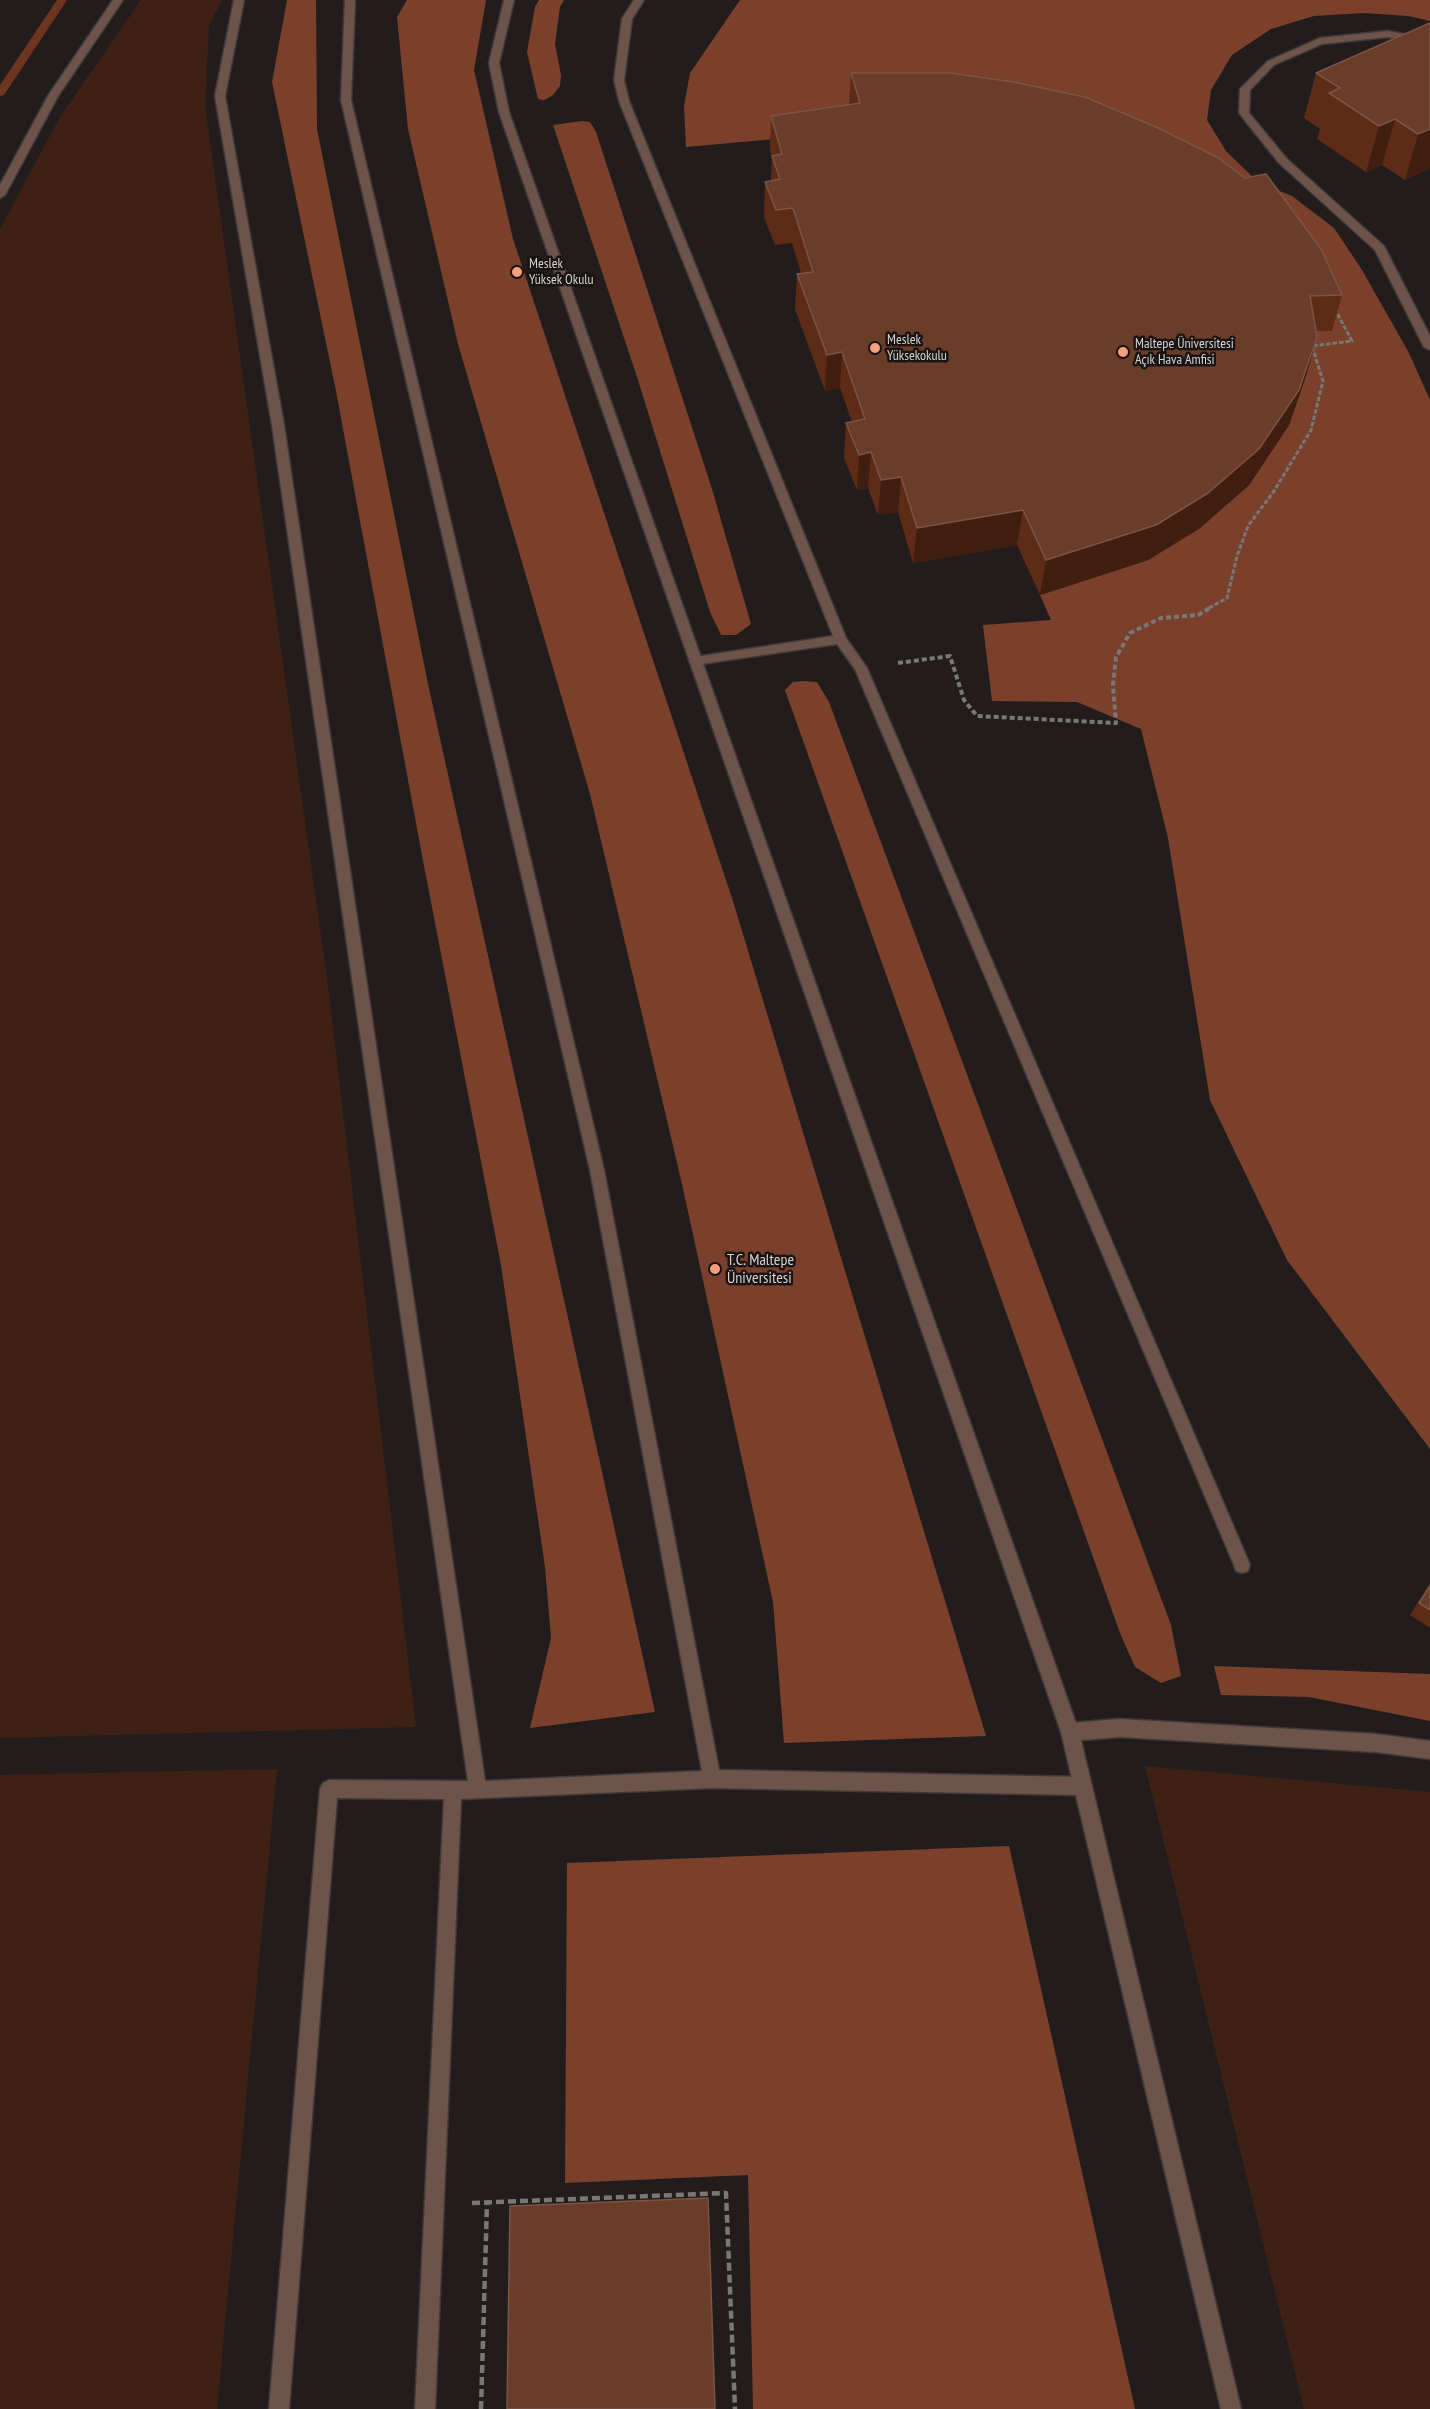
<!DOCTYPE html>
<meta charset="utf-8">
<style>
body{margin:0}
canvas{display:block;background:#221d1c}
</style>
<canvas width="1430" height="2409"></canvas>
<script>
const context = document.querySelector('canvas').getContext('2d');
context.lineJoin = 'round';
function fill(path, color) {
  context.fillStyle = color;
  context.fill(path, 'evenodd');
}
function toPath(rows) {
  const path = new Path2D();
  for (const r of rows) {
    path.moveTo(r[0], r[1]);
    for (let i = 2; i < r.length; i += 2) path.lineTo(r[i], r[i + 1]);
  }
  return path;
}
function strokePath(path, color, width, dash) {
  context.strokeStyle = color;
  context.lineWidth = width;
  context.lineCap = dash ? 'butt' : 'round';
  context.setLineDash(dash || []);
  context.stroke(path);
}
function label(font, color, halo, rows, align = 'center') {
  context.font = font + ' "PT Sans Narrow",sans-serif';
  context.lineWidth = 5;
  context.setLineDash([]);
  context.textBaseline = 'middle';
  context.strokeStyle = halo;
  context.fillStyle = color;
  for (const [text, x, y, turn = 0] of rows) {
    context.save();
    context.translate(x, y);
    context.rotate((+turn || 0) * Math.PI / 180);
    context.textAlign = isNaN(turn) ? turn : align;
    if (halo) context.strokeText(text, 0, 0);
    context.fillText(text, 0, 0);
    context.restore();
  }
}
fill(toPath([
 [141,0,222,0,209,26,205,106,328,986,416,1727,0,1738,0,229,60,117],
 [1145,1766,1430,1792,1430,2409,1304,2409],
 [277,1769,217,2409,0,2409,0,1775]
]), '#3f2014');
fill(toPath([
 [287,0,316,0,317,129,428,684,655,1712,530,1728,551,1638,545,1567,501,1265,421,850,336,391,272,82],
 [407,0,486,0,474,70,513,239,732,898,986,1736,784,1743,773,1602,682,1184,590,794,458,344,408,129,397,17],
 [539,0,564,0,560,7,555,44,561,75,560,86,552,96,544,100,538,99,527,52,535,7],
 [740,0,1430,0,1430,21,1408,16,1364,13,1314,16,1271,29,1232,55,1211,90,1207,120,1226,151,1259,183,1292,196,1334,228,1362,270,1409,353,1430,400,1430,1449,1287,1260,1210,1100,1168,838,1141,729,1077,702,992,701,983,625,1051,620,1040,595,1148,560,1200,528,1249,485,1289,425,1307,373,842,133,686,147,684,106,690,73],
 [582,121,590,122,596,132,712,489,751,624,736,635,721,635,710,612,638,380,553,125],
 [803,681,817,682,829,702,1171,1625,1181,1676,1161,1683,1135,1667,1120,1633,785,690,793,682],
 [1214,1666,1430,1674,1430,1721,1309,1697,1221,1695],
 [1009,1846,1135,2409,753,2409,748,2175,565,2183,567,1863]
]), '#7a402b');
fill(toPath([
 [57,0,67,0,4,95,0,96,0,85,57,0]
]), '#6e3620');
const service = toPath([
 [113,0,123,0,58,96,5,195,0,198,0,185,48,96,113,0],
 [234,0,244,0,225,96,284,425,485,1781,702,1771,590,1170,341,100,345,0,355,0,351,100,604,1170,719,1770,1082,1777,1088,1780,1091,1786,1088,1792,1082,1795,712,1788,461,1799,435,2409,415,2409,444,1799,337,1798,289,2409,269,2409,320,1789,323,1783,329,1780,468,1781,272,425,215,96,234,0],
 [634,0,644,0,632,19,624,80,629,101,846,638,867,668,1250,1565,1248,1571,1242,1573,1236,1571,1234,1565,855,669,837,644,695,665,689,661,695,657,833,636,619,101,614,80,622,19,634,0]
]);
const pedestrian = toPath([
 [1120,1719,1376,1734,1430,1741,1430,1759,1376,1752,1120,1737,1070,1741,1064,1738,1061,1732,1064,1726,1070,1723,1120,1719]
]);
const minor = toPath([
 [504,0,514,0,499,63,509,112,1079,1732,1241,2409,1221,2409,1061,1732,499,112,489,63,504,0],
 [1388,31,1430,39,1430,45,1388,37,1322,44,1274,65,1250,90,1249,113,1287,159,1384,246,1430,336,1430,350,1424,347,1375,250,1279,163,1239,113,1240,89,1268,61,1320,38,1388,31]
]);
strokePath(service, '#3f3a39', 3);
strokePath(pedestrian, '#3f3a39', 3);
strokePath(minor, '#3f3a39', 3);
strokePath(toPath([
 [1209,608,1227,598,1237,556,1248,526,1274,491,1311,430,1323,381,1312,346,1352,341,1336,311]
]), '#7b7776', 3, [4.5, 2]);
strokePath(toPath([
 [898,663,950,656,964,700,977,716,1116,723,1113,685,1116,657,1130,633,1161,618,1198,615,1212,607]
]), '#7b7776', 4, [5, 3]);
strokePath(toPath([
 [472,2203,726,2193,735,2409],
 [481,2409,487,2202]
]), '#7b7776', 4.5, [8, 4]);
fill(service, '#6d5349');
fill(pedestrian, '#6d5349');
fill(minor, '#6d5349');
fill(toPath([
 [1430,23,1430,168,1405,180,1382,165,1366,172,1317,139,1320,129,1304,118,1316,73],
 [851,73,1342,295,1332,331,1316,331,1307,373,1289,425,1249,485,1200,528,1148,560,1040,595,1017,545,913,563,898,512,878,515,868,488,857,490,844,458,846,423,852,422,840,388,825,391,795,309,797,274,801,273,792,243,775,245,764,217,765,182,771,181,772,157,770,151,771,116,849,105],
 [1430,1583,1430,1628,1410,1615]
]), '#5d2b16');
fill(toPath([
 [1395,119,1382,165,1366,172,1379,126],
 [1430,129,1430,168,1405,180,1418,134],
 [1317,337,1307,373,1289,425,1249,485,1200,528,1148,560,1040,595,1046,560],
 [842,352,840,388,825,391,827,355],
 [871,452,868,488,857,490,859,455],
 [901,477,898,512,878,515,881,480],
 [1023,510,1017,545,913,563,917,528]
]), '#401e10');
const building = toPath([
 [1430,23,1430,129,1418,134,1395,119,1379,126,1329,93,1340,88,1316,73,1430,23],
 [851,73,950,73,1013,82,1085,97,1156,127,1217,157,1245,178,1266,174,1321,249,1342,295,1310,296,1317,337,1299,390,1259,449,1208,493,1156,525,1046,560,1023,510,917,528,901,477,881,480,871,452,859,455,846,423,865,419,842,352,827,355,797,274,813,272,793,208,776,210,765,182,780,179,772,156,782,154,771,116,860,103,851,73],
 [1430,1586,1430,1610,1419,1603,1430,1586],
 [708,2198,715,2409,507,2409,510,2206,708,2198]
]);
fill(building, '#6a3d2a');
strokePath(building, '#7b5444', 1.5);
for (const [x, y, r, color] of [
 [517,272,6,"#f3a081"],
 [875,348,6,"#f3a081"],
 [1123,352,6,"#f3a081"],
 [715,1269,6,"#f3a081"]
]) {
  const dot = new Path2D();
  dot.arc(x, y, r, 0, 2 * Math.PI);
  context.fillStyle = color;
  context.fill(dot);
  strokePath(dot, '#191413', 2);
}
label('14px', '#d5d2d1', '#191413', [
 ["Meslek",529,264],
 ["Yüksek Okulu",529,280],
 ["Meslek",887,340],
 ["Yüksekokulu",887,356],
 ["Maltepe Üniversitesi",1135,344],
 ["Açık Hava Amfisi",1135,360]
], 'left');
label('16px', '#d5d2d1', '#191413', [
 ["T.C. Maltepe",727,1260],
 ["Üniversitesi",727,1278]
], 'left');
</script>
